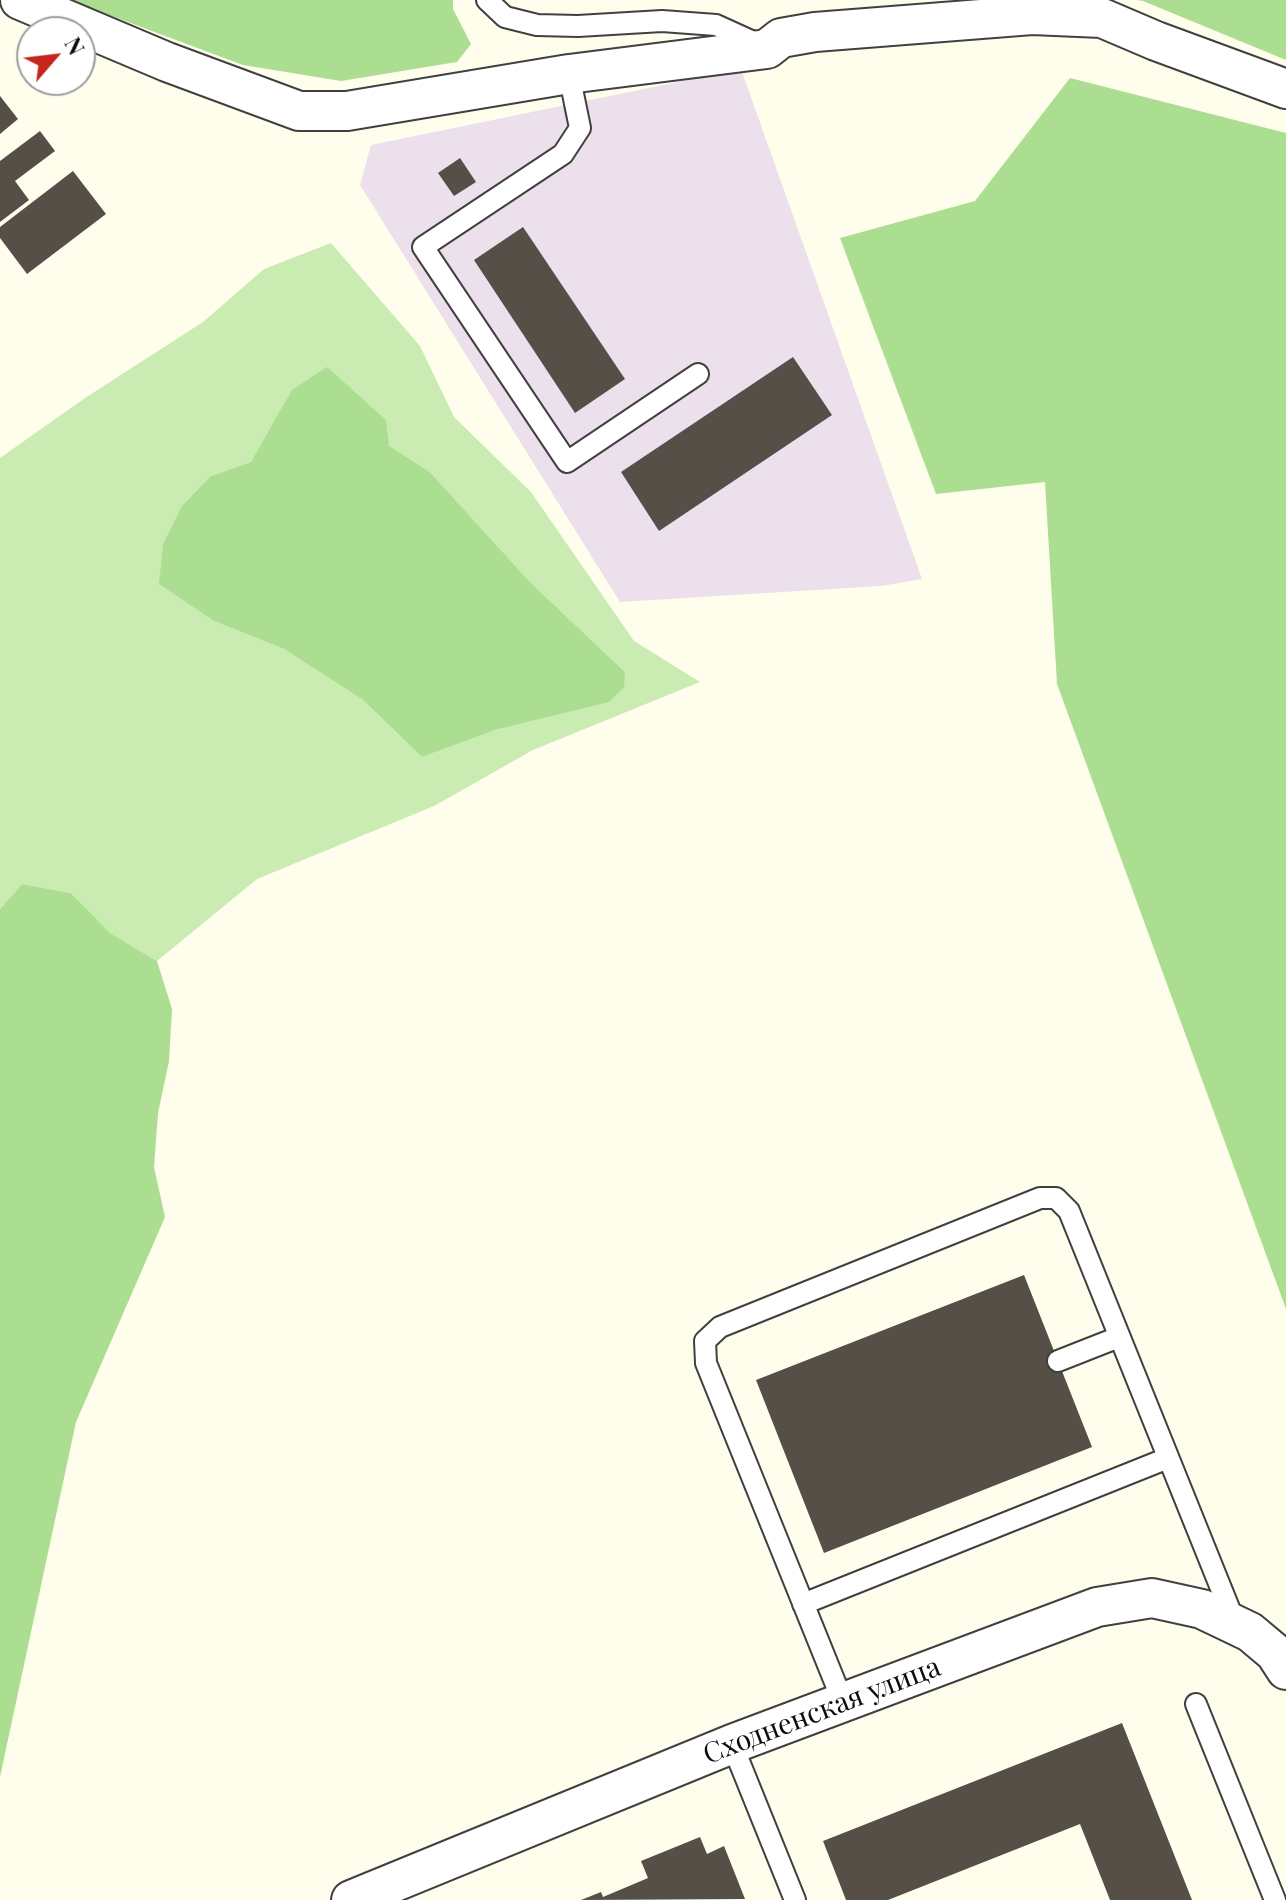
<!DOCTYPE html>
<meta charset="utf-8">
<style>
body{margin:0}
#map{position:relative;width:1286px;height:1900px;overflow:hidden;background:#fffdec;font-family:"Playfair Display",serif}
canvas{display:block}
.north{position:absolute;left:16px;top:16px;width:80px;height:80px;box-sizing:border-box;background:#fff;border:2px solid #9e9e9e;border-radius:50%;rotate:62deg;font-size:22px;font-weight:700;line-height:32px;text-align:center;color:#0d0d0d}
.north::after{content:'';display:block;margin:auto;width:28px;height:36px;background:#c6261b;clip-path:polygon(50% 0,100% 100%,50% 72%,0 100%)}
</style>
<div id="map">
<canvas width="1286" height="1900"></canvas>
<div class="north">N</div>
</div>
<script>
const context = document.querySelector('canvas').getContext('2d');
context.lineJoin = 'round';
function fill(path, color) {
  context.fillStyle = color;
  context.fill(path, 'evenodd');
}
function toPath(rows) {
  const path = new Path2D();
  for (const r of rows) {
    path.moveTo(r[0], r[1]);
    for (let i = 2; i < r.length; i += 2) path.lineTo(r[i], r[i + 1]);
  }
  return path;
}
function strokePath(path, color, width, dash) {
  context.strokeStyle = color;
  context.lineWidth = width;
  context.lineCap = dash ? 'butt' : 'round';
  context.setLineDash(dash || []);
  context.stroke(path);
}
function label(font, color, halo, rows, align = 'center') {
  context.font = font + ' "Playfair Display",serif';
  context.lineWidth = 8;
  context.setLineDash([]);
  context.textBaseline = 'middle';
  context.strokeStyle = halo;
  context.fillStyle = color;
  for (const [text, x, y, turn = 0] of rows) {
    context.save();
    context.translate(x, y);
    context.rotate((+turn || 0) * Math.PI / 180);
    context.textAlign = isNaN(turn) ? turn : align;
    if (halo) context.strokeText(text, 0, 0);
    context.fillText(text, 0, 0);
    context.restore();
  }
}
fill(toPath([
 [741,69,922,579,881,586,620,602,360,185,371,145]
]), '#ece0ec');
fill(toPath([
 [331,243,420,346,454,417,531,492,634,641,700,682,533,750,434,806,257,879,157,961,110,933,71,893,22,884,0,909,0,458,85,398,203,322,264,269],
 [388,446,430,472,530,582,625,672,498,729,422,757,363,700,284,649,214,621,211,476,251,462]
]), '#caecb3');
fill(toPath([
 [69,0,453,0,453,9,471,44,457,62,341,81,243,65],
 [1137,0,1286,0,1286,60,1143,1],
 [1070,78,1286,133,1286,1309,1057,684,1045,482,936,494,840,238,975,201],
 [327,367,386,420,389,446,430,472,530,582,625,672,624,687,609,702,498,729,422,757,363,700,284,649,214,621,159,584,163,544,182,506,211,476,251,462,292,390],
 [22,884,71,893,110,933,157,961,172,1009,169,1061,158,1113,154,1167,165,1217,76,1422,0,1777,0,909]
]), '#abde91');
fill(toPath([
 [0,96,18,119,0,134],
 [40,131,55,151,15,181,29,200,0,222,0,161],
 [460,158,476,182,454,196,438,173],
 [73,171,106,214,27,274,0,238,0,227],
 [523,227,625,379,575,413,474,260],
 [793,357,832,415,659,531,621,472],
 [1024,1275,1092,1447,824,1553,756,1380],
 [1122,1723,1192,1900,1110,1900,1080,1824,888,1900,846,1900,823,1841],
 [700,1837,707,1854,724,1846,745,1899,581,1900,601,1892,603,1897,648,1878,641,1861]
]), '#564f48');
const lane = toPath([
 [487,0,505,17,537,25,578,26,662,21,716,25,760,45],
 [569,74,580,128,563,154,423,247,567,462,698,374],
 [1058,1361,1119,1337],
 [803,1604,1168,1458],
 [843,1702,706,1363,705,1341,720,1327,1040,1198,1056,1198,1069,1211,1235,1623],
 [1196,1704,1275,1900],
 [732,1744,795,1900]
]);
const street = toPath([
 [20,0,167,62,299,111,347,111,569,74,767,49,781,38,815,32,1032,15,1102,18,1156,41,1286,89],
 [351,1900,732,1744,1097,1607,1152,1598,1202,1609,1250,1632,1275,1653,1286,1670]
]);
strokePath(lane, '#404040', 24);
strokePath(street, '#404040', 42);
strokePath(lane, '#fff', 20);
strokePath(street, '#fff', 38);
label('28px', '#0d0d0d', '#fff', [
 ["Сходненская улица",822,1711,-21]
]);
</script>
